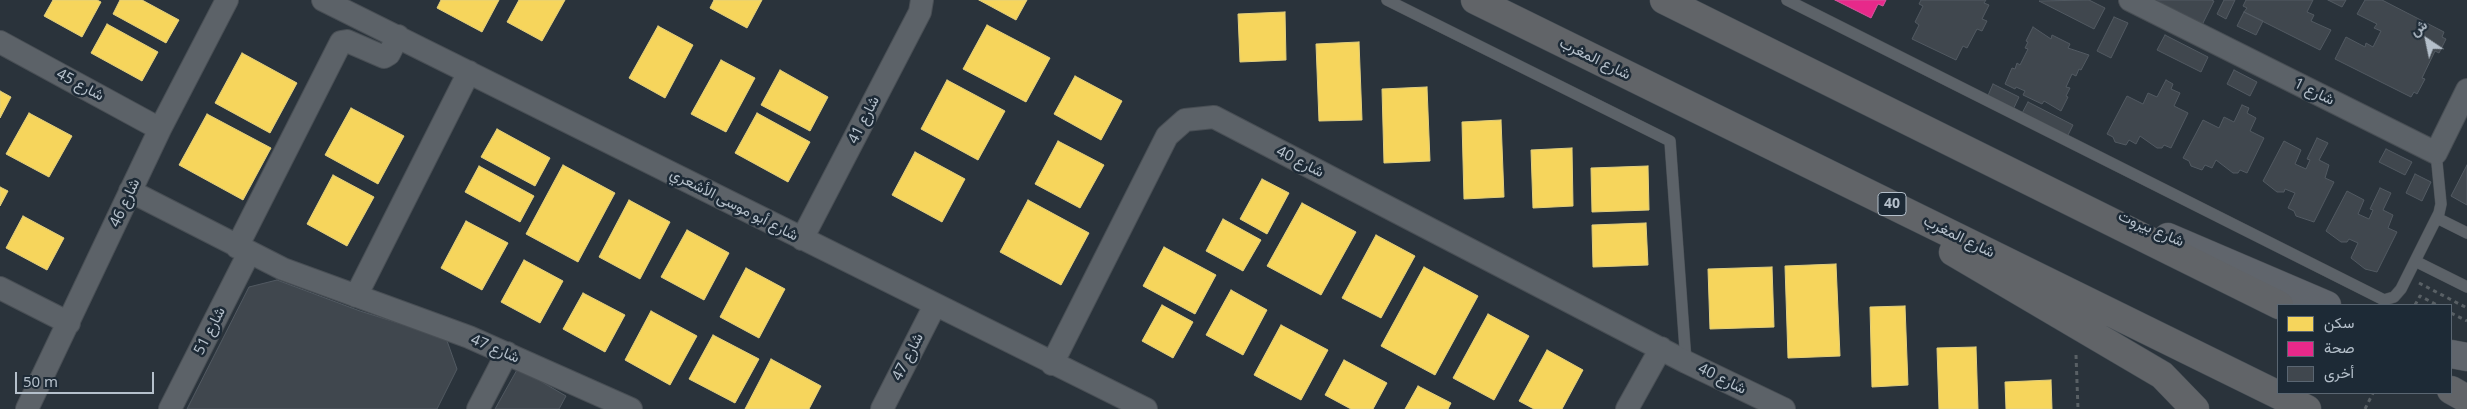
<!DOCTYPE html>
<meta charset="utf-8">
<style>
body{margin:0}
#map{position:relative;width:2467px;height:409px;overflow:hidden;background:#2a333b;font-family:"Noto Sans",Vazirmatn,sans-serif}
canvas{display:block}
.legend{position:absolute;left:2277px;top:304px;width:175px;height:90px;box-sizing:border-box;background:#1d2a36;border:1px solid #5a6672;margin:0;padding:6px 9px;list-style:none;font-size:15px;color:#b5c0cb}
.legend li{display:flex;align-items:center;gap:10px;height:25px}
.legend b{width:25px;border:1px solid #5a6672}
.north{position:absolute;left:2402px;top:15px;width:50px;height:50px;-webkit-text-stroke:4px #1d2a36;paint-order:stroke;rotate:326deg;font-size:14px;font-weight:700;line-height:20px;text-align:center;color:#b5c0cb}
.north::after{content:'';display:block;margin:auto;width:18px;height:22px;background:#b5c0cb;clip-path:polygon(50% 0,100% 100%,50% 72%,0 100%)}
.scale{position:absolute;left:15px;top:372px;width:139px;height:22px;box-sizing:border-box;border:2px solid #b5c0cb;border-top:0;padding-left:6px;font-size:15px;line-height:18px;white-space:nowrap;color:#b5c0cb;-webkit-text-stroke:4px #1d2a36;paint-order:stroke}
</style>
<div id="map">
<canvas width="2467" height="409"></canvas>
<ul class="legend">
<li><b style="height:14px;background:#f6d55c"></b>سكن</li>
<li><b style="height:14px;background:#e7298a"></b>صحة</li>
<li><b style="height:14px;background:#40474e"></b>أخرى</li>
</ul>
<div class="north">ش</div>
<div class="scale">50 m</div>
</div>
<script>
const context = document.querySelector('canvas').getContext('2d');
context.lineJoin = 'round';
function fill(path, color) {
  context.fillStyle = color;
  context.fill(path, 'evenodd');
}
function toPath(rows) {
  const path = new Path2D();
  for (const r of rows) {
    path.moveTo(r[0], r[1]);
    for (let i = 2; i < r.length; i += 2) path.lineTo(r[i], r[i + 1]);
  }
  return path;
}
function strokePath(path, color, width, dash) {
  context.strokeStyle = color;
  context.lineWidth = width;
  context.lineCap = dash ? 'butt' : 'round';
  context.setLineDash(dash || []);
  context.stroke(path);
}
function label(font, color, halo, rows, align = 'center') {
  context.font = font + ' "Noto Sans",Vazirmatn,sans-serif';
  context.lineWidth = 5;
  context.setLineDash([]);
  context.textBaseline = 'middle';
  context.strokeStyle = halo;
  context.fillStyle = color;
  for (const [text, x, y, turn = 0] of rows) {
    context.save();
    context.translate(x, y);
    context.rotate((+turn || 0) * Math.PI / 180);
    context.textAlign = isNaN(turn) ? turn : align;
    if (halo) context.strokeText(text, 0, 0);
    context.fillText(text, 0, 0);
    context.restore();
  }
}
const homes = toPath([
 [53,0,97,0,101,2,82,37,44,16,53,0],
 [120,0,142,0,179,20,166,43,113,14,120,0],
 [441,0,499,0,482,32,437,8,441,0],
 [519,0,565,0,542,41,507,22,519,0],
 [714,0,762,0,747,28,710,8,714,0],
 [979,0,1027,0,1016,20,979,0],
 [1285,12,1286,60,1240,62,1238,14,1285,12],
 [107,24,158,52,142,81,91,53,107,24],
 [987,25,1050,58,1026,102,963,69,987,25],
 [658,26,693,45,665,98,629,78,658,26],
 [1359,42,1362,120,1319,121,1316,44,1359,42],
 [242,53,297,83,270,133,215,103,242,53],
 [721,60,755,78,726,132,691,114,721,60],
 [780,70,828,97,810,131,761,105,780,70],
 [1075,76,1122,101,1101,140,1054,114,1075,76],
 [947,80,1005,111,978,160,921,129,947,80],
 [1427,87,1430,161,1384,163,1382,89,1427,87],
 [0,91,11,97,0,118,0,91],
 [351,108,404,136,378,184,325,155,351,108],
 [29,113,72,136,49,177,6,154,29,113],
 [757,113,810,142,788,182,735,153,757,113],
 [207,114,271,148,243,200,179,165,207,114],
 [1501,120,1504,197,1464,199,1462,122,1501,120],
 [497,129,550,158,535,186,481,157,497,129],
 [1058,141,1104,165,1080,208,1035,184,1058,141],
 [1572,148,1573,206,1533,208,1531,150,1572,148],
 [915,152,965,179,942,222,892,195,915,152],
 [563,165,615,193,578,262,526,234,563,165],
 [479,166,534,196,520,222,465,192,479,166],
 [1648,166,1649,210,1592,212,1591,168,1648,166],
 [333,175,374,197,347,246,307,224,333,175],
 [1262,179,1289,193,1267,234,1240,219,1262,179],
 [0,187,8,191,0,206,0,187],
 [629,200,670,222,640,279,599,257,629,200],
 [1028,200,1089,233,1061,285,1000,252,1028,200],
 [1302,203,1356,232,1321,295,1267,266,1302,203],
 [23,216,64,238,47,270,6,248,23,216],
 [1223,219,1261,240,1243,271,1206,251,1223,219],
 [466,221,508,243,482,290,441,268,466,221],
 [1646,223,1648,265,1593,267,1592,225,1646,223],
 [687,230,729,253,704,300,661,277,687,230],
 [1376,235,1415,256,1381,318,1342,298,1376,235],
 [1164,247,1216,275,1195,314,1143,286,1164,247],
 [524,260,563,281,540,323,501,302,524,260],
 [1836,264,1840,356,1788,358,1785,266,1836,264],
 [1424,267,1478,296,1435,375,1381,346,1424,267],
 [1772,267,1774,327,1710,329,1708,269,1772,267],
 [746,268,785,289,759,338,720,317,746,268],
 [1231,290,1267,310,1243,355,1206,335,1231,290],
 [583,293,625,315,605,352,563,329,583,293],
 [1162,305,1193,322,1173,358,1142,341,1162,305],
 [1905,306,1908,385,1872,387,1870,307,1905,306],
 [651,311,697,336,670,385,625,360,651,311],
 [1488,314,1529,336,1494,400,1453,378,1488,314],
 [1281,325,1328,350,1301,400,1254,375,1281,325],
 [713,335,759,359,735,403,689,379,713,335],
 [1976,347,1978,409,1939,409,1937,348,1976,347],
 [1547,350,1583,370,1562,409,1534,409,1519,401,1547,350],
 [771,359,821,386,809,409,745,409,771,359],
 [1344,360,1387,383,1373,409,1351,409,1325,395,1344,360],
 [2051,380,2052,409,2006,409,2005,382,2051,380],
 [1418,386,1451,403,1448,409,1405,409,1418,386]
]);
fill(homes, '#f6d55c');
strokePath(homes, '#e2cf7d', 1);
const health = toPath([
 [1835,0,1886,0,1883,6,1878,4,1871,18,1835,0]
]);
fill(health, '#e7298a');
strokePath(health, '#d8569e', 1);
const building = toPath([
 [1921,0,1986,0,1984,3,1989,5,1982,19,1987,21,1982,31,1977,29,1967,48,1963,46,1956,60,1912,39,1919,25,1915,22,1923,6,1919,4,1921,0],
 [2089,0,2105,8,2094,29,2039,1,2089,0],
 [2152,0,2211,0,2214,1,2202,25,2152,0],
 [2224,0,2235,0,2226,19,2217,14,2224,0],
 [2246,0,2313,0,2307,12,2314,15,2311,21,2331,30,2320,50,2244,12,2247,8,2243,6,2246,0],
 [2328,0,2346,0,2342,7,2328,0],
 [2365,0,2382,0,2444,32,2442,37,2446,39,2439,53,2435,51,2422,78,2425,79,2417,94,2414,92,2411,97,2335,59,2346,37,2365,47,2366,43,2373,47,2381,31,2374,28,2377,24,2357,14,2365,0],
 [2244,12,2263,21,2256,35,2237,26,2244,12],
 [2114,17,2128,23,2111,58,2097,51,2114,17],
 [2033,27,2051,39,2052,35,2070,44,2068,48,2089,55,2081,70,2079,69,2076,76,2072,74,2066,87,2070,88,2066,96,2068,97,2061,111,2044,101,2042,104,2023,95,2025,91,2016,87,2015,89,2005,84,2012,68,2015,69,2017,63,2020,65,2028,49,2025,48,2028,42,2026,41,2033,27],
 [2165,35,2208,57,2201,72,2157,50,2165,35],
 [2234,70,2257,82,2250,96,2227,84,2234,70],
 [2166,80,2173,84,2171,89,2180,93,2174,106,2188,113,2171,148,2164,145,2162,148,2157,148,2140,136,2136,144,2129,140,2126,145,2115,142,2113,137,2107,134,2127,96,2143,104,2148,93,2157,97,2166,80],
 [1993,84,2019,97,2012,112,1986,100,1993,84],
 [2028,102,2073,125,2066,139,2020,117,2028,102],
 [2242,105,2249,108,2247,113,2256,118,2250,131,2264,138,2247,173,2240,170,2238,173,2233,173,2216,160,2212,168,2205,165,2202,170,2191,166,2189,161,2183,158,2203,120,2219,128,2224,117,2234,122,2242,105],
 [2317,138,2328,143,2319,160,2329,165,2325,178,2334,182,2314,222,2296,216,2294,211,2288,208,2295,193,2285,189,2284,192,2277,192,2263,181,2284,141,2301,150,2295,164,2306,169,2310,160,2307,159,2317,138],
 [2386,149,2412,162,2405,175,2379,162,2386,149],
 [2467,165,2467,205,2451,196,2467,165],
 [2415,174,2431,182,2422,201,2406,193,2415,174],
 [2380,188,2391,193,2383,210,2393,215,2388,228,2397,232,2377,272,2365,269,2351,258,2358,243,2349,239,2347,242,2341,242,2326,231,2347,191,2364,200,2358,214,2369,219,2373,210,2370,209,2380,188],
 [277,280,360,311,446,338,457,369,437,409,187,409,249,287,277,280],
 [518,368,566,396,559,409,495,409,518,368]
]);
fill(building, '#40474e');
strokePath(building, '#525a62', 1);
const service = toPath([
 [1387,0,1670,141,1686,362],
 [1787,0,2384,300,2394,297,2401,289,2439,213,2441,204,2436,153],
 [2437,218,2467,233],
 [2415,261,2467,287]
]);
const minor = toPath([
 [323,0,1146,409],
 [2130,0,2436,153,2467,90],
 [0,42,160,129],
 [130,191,283,269,469,337,631,409],
 [802,239,920,12,922,0],
 [237,247,341,42,347,41,384,57,389,54,398,36],
 [0,288,69,323],
 [356,296,469,72],
 [1052,364,1167,136,1185,120,1214,117,1686,362,1784,409],
 [27,409,160,129,227,0],
 [170,409,249,253],
 [478,409,507,353],
 [882,409,935,305],
 [1627,409,1661,348]
]);
const secondary = toPath([
 [2168,237,2327,305],
 [2451,354,2467,357]
]);
const motorway = toPath([
 [1475,0,2307,409],
 [1664,0,2279,305],
 [1953,252,2162,375,2195,409],
 [2451,390,2467,399]
]);
strokePath(service, '#494f55', 12);
strokePath(minor, '#494f55', 24);
strokePath(secondary, '#494f55', 29);
strokePath(motorway, '#474f56', 29);
strokePath(toPath([
 [2419,283,2467,308],
 [2415,305,2420,296,2437,305],
 [2451,313,2467,321],
 [2076,355,2078,409],
 [2365,409,2373,393]
]), '#596065', 3, [4, 4]);
strokePath(service, '#5c6268', 11);
strokePath(minor, '#5c6268', 22);
strokePath(secondary, '#60656c', 28);
strokePath(motorway, '#616468', 28);
for (const [x, y, w] of [
 [1892,204,28]
]) {
  const box = new Path2D();
  box.roundRect(x - w / 2, y - 11.5, w, 23, 4);
  context.fillStyle = '#1d2a36';
  context.fill(box);
  strokePath(box, '#b5c0cb', 1);
}
label('bold 14px', '#b5c0cb', null, [
 ["40",1892,204]
]);
label('15px', '#b5c0cb', '#1d2a36', [
 ["شارع المغرب",1595,59,26],
 ["شارع 45",80,85,28],
 ["شارع 1",2314,92,26],
 ["شارع 41",864,120,-63],
 ["شارع 40",1300,162,27],
 ["شارع 46",125,203,-65],
 ["شارع أبو موسى الأشعري",734,205,27],
 ["شارع بيروت",2151,229,23],
 ["شارع المغرب",1959,237,26],
 ["شارع 51",210,331,-63],
 ["شارع 47",495,349,23],
 ["شارع 47",908,357,-63],
 ["شارع 40",1722,379,26]
]);
</script>
